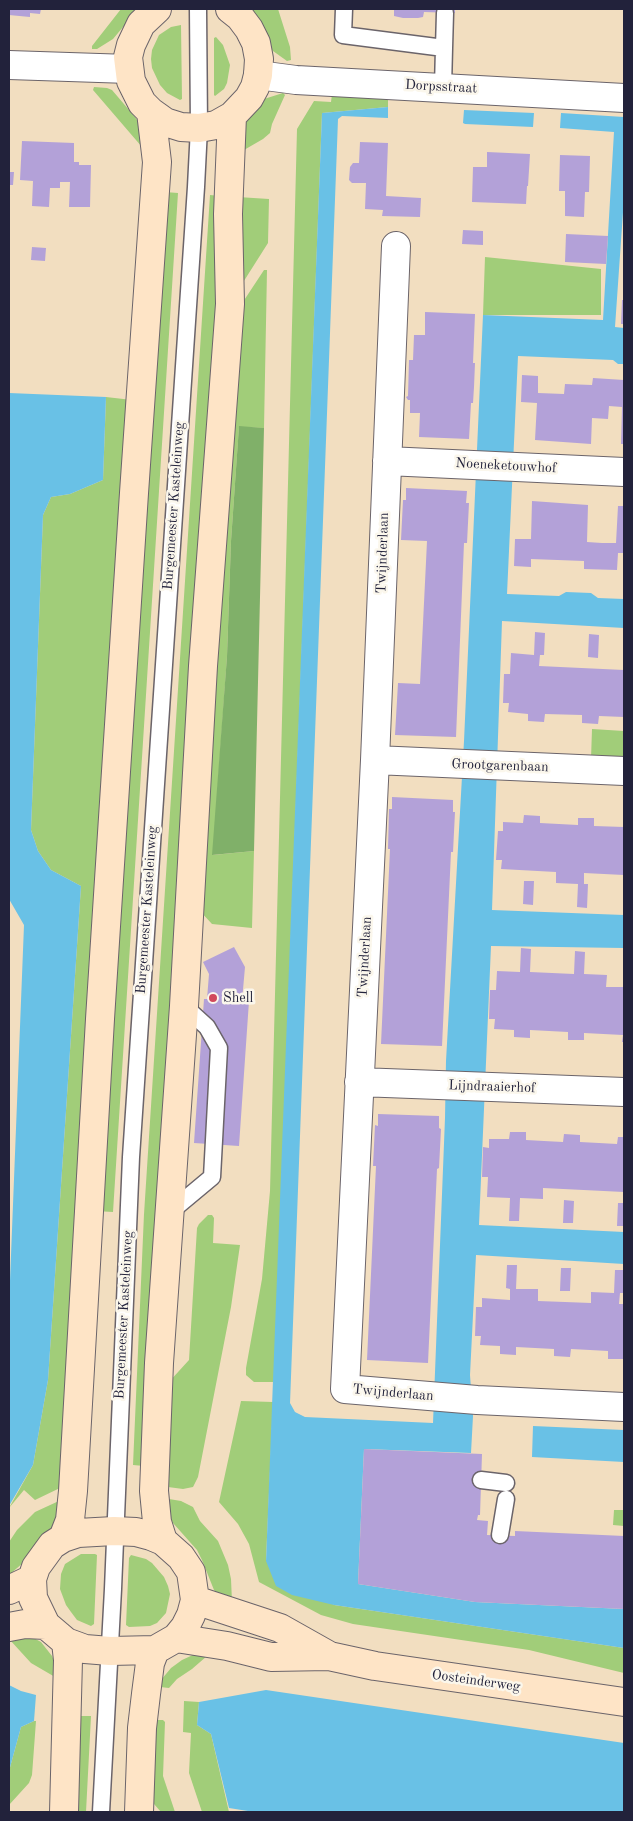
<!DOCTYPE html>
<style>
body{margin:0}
#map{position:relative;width:633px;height:1821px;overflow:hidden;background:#f2dec0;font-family:"Old Standard TT",serif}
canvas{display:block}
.frame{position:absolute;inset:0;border:10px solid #22223b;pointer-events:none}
</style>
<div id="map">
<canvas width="633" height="1821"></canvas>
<div class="frame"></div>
</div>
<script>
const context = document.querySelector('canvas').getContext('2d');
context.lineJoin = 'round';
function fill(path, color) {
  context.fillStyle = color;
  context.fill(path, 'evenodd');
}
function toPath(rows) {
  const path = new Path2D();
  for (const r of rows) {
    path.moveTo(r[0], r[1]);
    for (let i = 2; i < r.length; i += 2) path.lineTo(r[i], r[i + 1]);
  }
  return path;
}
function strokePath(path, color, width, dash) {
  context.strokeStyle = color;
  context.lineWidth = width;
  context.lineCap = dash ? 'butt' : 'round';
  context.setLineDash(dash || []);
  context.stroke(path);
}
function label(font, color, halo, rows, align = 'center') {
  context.font = font + ' "Old Standard TT",serif';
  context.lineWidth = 5;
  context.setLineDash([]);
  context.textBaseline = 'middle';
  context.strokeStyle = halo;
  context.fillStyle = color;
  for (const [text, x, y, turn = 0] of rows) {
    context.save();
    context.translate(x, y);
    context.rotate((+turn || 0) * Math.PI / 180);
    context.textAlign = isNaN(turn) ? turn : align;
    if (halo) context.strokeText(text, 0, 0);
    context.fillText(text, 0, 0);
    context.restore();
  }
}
fill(toPath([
 [121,9,138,9,113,39,97,49,92,49,92,46],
 [249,9,278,9,290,47,291,60,287,61,273,51,265,40],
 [181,25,182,99,180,100,167,93,160,85,152,68,151,59,152,50,159,35,171,27],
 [216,37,223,45,230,65,227,83,224,89,215,96,214,95,214,38],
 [94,87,107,88,112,90,135,117,140,124,142,147,93,90],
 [283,93,285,95,272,124,270,133,263,139,244,150,244,124,247,118,256,106,264,99],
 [332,94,388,97,388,107,322,113,274,1382,254,1382,246,1375,246,1368,262,1279,270,1191,297,129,314,101,331,102],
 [165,192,178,193,113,1212,95,1211],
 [210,195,221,196,223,267,144,1466,133,1465,144,1214],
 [238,197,269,199,268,243,242,284],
 [485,257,601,269,601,315,483,315],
 [264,270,267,270,264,428,239,427,231,541,227,656,213,855,254,851,252,928,212,924,199,910,237,311],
 [106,397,132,400,62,1487,35,1500,24,1490,9,1508,33,1465,48,1380,81,886,51,870,38,851,31,830,43,515,51,497,70,494,103,480],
 [592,729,624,731,624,760,591,759],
 [208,1215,212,1215,214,1218,213,1243,240,1245,231,1307,198,1477,193,1487,183,1489,168,1487,166,1485,168,1383,189,1360,197,1228,199,1224],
 [241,1401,273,1402,266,1560,334,1605,624,1648,624,1673,529,1650,353,1624,321,1615,259,1582,249,1544,238,1524,219,1502],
 [169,1499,181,1501,193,1507,200,1521,218,1541,228,1565,231,1579,232,1602,219,1596,214,1590,202,1560,197,1550,173,1523,168,1511],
 [61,1500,57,1523,41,1537,24,1562,9,1575,9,1542,17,1530,35,1512],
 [614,1510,624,1510,624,1526,613,1525],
 [81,1554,95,1554,97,1555,94,1624,91,1626,77,1620,71,1612,66,1605,60,1589,61,1574,65,1564],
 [131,1555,146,1559,152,1563,164,1577,168,1586,170,1594,166,1613,157,1623,150,1626,129,1627,126,1625,129,1558],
 [30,1636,41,1642,52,1656,55,1663,55,1677,31,1663,10,1640],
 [195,1654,207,1656,192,1669,177,1679,169,1688,160,1687,161,1680,171,1668,182,1660],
 [184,1701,199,1702,197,1725,211,1734,229,1812,202,1812,189,1773,191,1733,183,1732],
 [77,1716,91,1716,86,1812,70,1812],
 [154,1720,163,1720,165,1722,163,1776,175,1812,161,1812,154,1804,150,1804],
 [34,1721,36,1721,32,1775,29,1783,9,1805,9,1771,21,1727]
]), '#a1cd79');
fill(toPath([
 [239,426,264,428,254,851,212,855,227,656,231,541]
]), '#80b069');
fill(toPath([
 [388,107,388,118,342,116,338,119,290,1403,295,1412,305,1417,433,1423,445,1118,446,1061,464,741,483,315,603,320,614,132,560,128,561,113,624,117,624,198,615,327,624,328,624,364,618,364,613,360,518,356,507,594,559,596,566,592,591,593,598,598,624,599,624,628,502,621,492,910,624,915,624,948,491,946,479,1225,624,1232,624,1264,476,1255,470,1375,473,1416,471,1453,364,1449,358,1584,475,1602,624,1609,624,1648,334,1605,292,1595,276,1586,266,1561,322,113],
 [464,110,534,113,533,127,465,124,463,123],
 [9,393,106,397,103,480,70,494,51,497,43,515,31,830,38,851,51,870,81,886,48,1380,33,1465,9,1506,9,1306,24,925,9,899],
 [533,1426,624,1430,624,1462,532,1457],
 [9,1685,21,1691,36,1695,34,1721,21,1727,9,1771],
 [266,1690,624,1743,624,1812,254,1812,229,1808,211,1734,197,1725,199,1702]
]), '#69c1e6');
fill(toPath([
 [9,9,41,9,40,14,30,13,30,17,9,15],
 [394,9,455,9,455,13,424,12,423,17,418,18,403,18,394,16],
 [22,141,74,143,74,162,79,162,79,165,91,165,90,207,69,207,70,182,60,182,60,188,50,188,49,207,32,206,33,181,20,180],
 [360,142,388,143,386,196,421,198,420,217,382,216,383,210,365,209,366,183,352,183,349,180,350,167,353,163,359,163],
 [487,152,530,154,528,186,527,186,526,204,472,202,473,167,487,167],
 [560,155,590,156,589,192,585,192,584,217,565,216,565,191,559,191],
 [9,172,14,172,13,185,9,185],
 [463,230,483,231,483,245,462,244],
 [566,234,608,236,606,264,565,262],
 [32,247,46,248,45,261,31,260],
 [622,300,624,300,624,324,621,324],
 [425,312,475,314,473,363,475,363,474,387,473,403,471,403,469,439,419,437,420,413,410,413,410,400,408,400,406,397,408,396,409,360,413,360,414,335,425,335],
 [522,375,538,376,538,393,564,394,565,384,592,385,593,378,624,380,624,444,621,444,622,407,609,406,608,419,592,418,591,444,535,440,537,403,521,402],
 [406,488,467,491,466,503,469,503,467,543,464,543,456,737,395,735,398,683,420,684,426,562,427,541,401,540,403,500,406,500],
 [532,501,588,505,587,542,602,543,616,543,618,506,624,506,624,553,618,553,617,570,584,569,584,561,531,559,531,567,514,566,515,539,531,539],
 [535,632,545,633,544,655,540,655,539,666,624,670,624,717,599,716,598,724,582,723,582,715,545,714,544,722,528,721,528,714,508,712,509,703,503,703,504,674,510,674,511,653,534,655],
 [589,634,599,635,598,658,588,657],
 [392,797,453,800,453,812,455,812,453,852,451,852,442,1046,381,1044,390,849,388,849,389,809,392,809],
 [524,815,540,816,540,823,578,825,578,818,594,818,594,826,624,827,624,875,584,873,584,884,588,884,587,908,577,907,578,884,556,883,556,872,501,869,502,860,496,860,498,831,503,831,503,822,523,823],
 [524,881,534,881,533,905,523,904],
 [234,947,245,967,242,1001,249,1001,239,1146,194,1143,204,999,207,999,209,974,203,962],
 [521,948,531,949,530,972,574,974,575,951,585,952,584,974,607,975,606,987,624,987,624,1042,622,1042,623,1035,584,1033,584,1040,568,1040,568,1032,530,1030,530,1038,514,1037,514,1030,494,1029,495,1019,489,1019,490,990,496,990,497,971,520,972],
 [378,1114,439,1116,439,1128,441,1129,439,1168,437,1169,428,1363,367,1360,376,1166,373,1166,375,1125,378,1126],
 [510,1132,526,1132,526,1140,544,1141,563,1142,564,1134,580,1135,580,1142,599,1143,617,1144,618,1137,624,1137,624,1192,543,1188,543,1199,520,1198,519,1221,509,1221,510,1198,487,1197,488,1177,482,1177,483,1147,489,1148,489,1139,509,1139],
 [623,1199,624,1199,624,1226,617,1226,618,1203,623,1203],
 [564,1200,574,1201,573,1223,563,1223],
 [507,1265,517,1265,516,1289,538,1289,538,1301,565,1302,591,1303,591,1292,614,1293,615,1270,624,1270,624,1293,620,1293,619,1304,624,1304,624,1359,608,1359,608,1351,590,1350,571,1349,570,1357,554,1356,554,1349,516,1347,516,1355,500,1354,500,1346,480,1345,481,1336,475,1336,476,1307,482,1307,482,1298,510,1300,510,1289,506,1288],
 [561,1268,571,1268,570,1291,560,1291],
 [364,1449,482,1454,480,1515,478,1515,477,1520,488,1521,487,1535,515,1536,515,1531,624,1536,624,1609,475,1602,358,1584]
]), '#b3a1d8');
const lane = toPath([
 [344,9,343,35,444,48,443,87],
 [444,48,445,13],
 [170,1212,212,1177,219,1048,207,1027,184,1006],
 [481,1480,506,1483],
 [500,1535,506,1499],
 [101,1812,113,1589,131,1157,196,187,199,128,198,9]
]);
const street = toPath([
 [9,65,129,69],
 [258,75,296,80,624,98],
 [396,246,375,760,345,1389,477,1400,624,1407],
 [387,461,624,472],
 [375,760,624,771],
 [359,1082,624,1092]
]);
const secondary = toPath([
 [157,9,141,24,131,45,128,57,131,81,142,103,151,112,165,122,181,127,199,128,216,125,232,116,249,98,255,87,258,75,259,59,256,43,249,29,240,17,230,9],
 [114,1531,136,1532,151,1536,163,1541,181,1557,191,1572,195,1600,191,1615,185,1627,176,1638,155,1650,110,1651,85,1649,66,1642,46,1625,33,1598,32,1579,36,1567,52,1545,63,1538,78,1533,114,1531],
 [63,1538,70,1520,73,1491,100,1019,134,493,157,162,151,112],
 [163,1541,157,1522,154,1491,159,1363,184,1006,203,666,230,304,228,214,232,116],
 [9,1590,32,1579],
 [195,1600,280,1628,328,1655],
 [9,1627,25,1624,46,1625],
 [176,1638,227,1646,271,1657,329,1656,375,1666,624,1702],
 [64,1812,68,1660,66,1642],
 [139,1812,142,1728,146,1694,150,1663,155,1650]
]);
strokePath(lane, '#6b646a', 19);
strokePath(street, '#6b646a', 30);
strokePath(secondary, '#6b646a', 30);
strokePath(lane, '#fff', 16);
strokePath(street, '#fff', 28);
strokePath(secondary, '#fee4c6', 28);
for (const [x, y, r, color] of [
 [213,998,5,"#d1495b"]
]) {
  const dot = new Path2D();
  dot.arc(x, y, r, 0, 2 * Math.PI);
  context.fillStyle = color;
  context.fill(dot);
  strokePath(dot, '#fbf7ec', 2);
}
label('14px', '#22223b', '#fbf7ec', [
 ["Dorpsstraat",441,87,3],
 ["Noeneketouwhof",506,466,3],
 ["Burgemeester Kasteleinweg",174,506,-86],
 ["Twijnderlaan",383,553,-88],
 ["Grootgarenbaan",500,766,2],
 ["Burgemeester Kasteleinweg",147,910,-86],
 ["Twijnderlaan",365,957,-87],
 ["Lijndraaierhof",492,1087,2],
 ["Burgemeester Kasteleinweg",124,1315,-87],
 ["Twijnderlaan",393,1393,5],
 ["Oosteinderweg",476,1681,8]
]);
label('14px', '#22223b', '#fbf7ec', [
 ["Shell",223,998]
], 'left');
</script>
